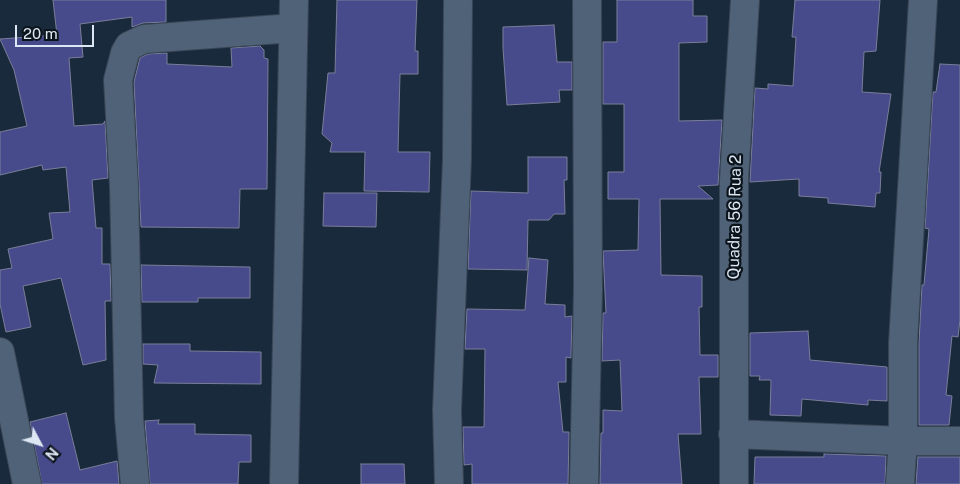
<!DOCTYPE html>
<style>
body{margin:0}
#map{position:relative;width:960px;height:484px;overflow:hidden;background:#1a2a3d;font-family:"Public Sans",sans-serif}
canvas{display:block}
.north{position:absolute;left:15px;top:419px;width:50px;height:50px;-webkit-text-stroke:4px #0b131b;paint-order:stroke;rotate:130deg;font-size:14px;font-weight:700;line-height:20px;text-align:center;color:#dde7f4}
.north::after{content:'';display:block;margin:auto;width:18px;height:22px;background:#dde7f4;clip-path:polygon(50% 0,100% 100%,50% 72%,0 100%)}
.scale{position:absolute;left:15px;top:25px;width:79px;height:22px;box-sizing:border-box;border:2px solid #dde7f4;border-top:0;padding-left:6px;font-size:15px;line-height:18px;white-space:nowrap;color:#dde7f4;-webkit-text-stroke:4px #0b131b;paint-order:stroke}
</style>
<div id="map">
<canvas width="960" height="484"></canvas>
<div class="north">N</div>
<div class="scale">20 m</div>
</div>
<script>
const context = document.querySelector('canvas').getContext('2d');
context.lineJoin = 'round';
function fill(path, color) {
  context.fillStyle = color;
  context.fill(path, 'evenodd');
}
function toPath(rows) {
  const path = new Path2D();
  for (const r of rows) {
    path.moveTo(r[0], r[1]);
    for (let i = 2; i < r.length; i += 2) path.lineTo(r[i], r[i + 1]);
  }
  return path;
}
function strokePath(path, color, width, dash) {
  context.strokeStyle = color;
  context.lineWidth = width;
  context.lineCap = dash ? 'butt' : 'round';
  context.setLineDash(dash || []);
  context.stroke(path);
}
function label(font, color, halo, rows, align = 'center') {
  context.font = font + ' "Public Sans",sans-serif';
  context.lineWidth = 4.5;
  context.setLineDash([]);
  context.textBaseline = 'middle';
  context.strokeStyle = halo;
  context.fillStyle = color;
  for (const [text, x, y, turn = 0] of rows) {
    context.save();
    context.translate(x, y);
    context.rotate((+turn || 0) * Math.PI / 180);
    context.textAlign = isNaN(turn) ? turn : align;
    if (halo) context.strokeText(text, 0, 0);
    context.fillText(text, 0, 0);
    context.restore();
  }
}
const building = toPath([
 [53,0,166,0,166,22,143,23,132,27,132,17,80,24,83,57,69,58,74,126,103,124,105,121,108,178,92,180,96,228,102,228,102,264,110,264,111,301,105,301,106,360,83,365,61,278,23,286,31,327,6,332,0,304,0,270,12,268,8,249,53,239,49,213,70,212,66,167,43,170,42,165,0,175,0,132,27,126,14,70,0,39,57,35,53,0],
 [337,0,417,0,415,51,418,51,418,74,400,74,398,152,430,152,429,192,364,191,365,152,330,152,332,143,322,134,328,73,335,73,337,0],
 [617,0,693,0,693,16,707,16,707,42,679,43,679,121,722,120,718,185,698,186,713,199,660,199,661,275,702,276,702,307,699,307,700,355,718,355,718,377,699,377,701,434,678,434,682,484,600,484,601,433,603,433,603,410,622,411,620,360,602,361,603,313,606,313,603,251,638,250,639,199,608,199,608,172,624,172,624,104,603,104,603,42,617,42,617,0],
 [795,0,880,0,876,51,864,52,862,92,891,94,879,172,881,172,880,193,876,193,875,207,828,203,828,198,799,196,799,179,750,182,755,88,768,89,768,84,793,86,796,37,792,37,795,0],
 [554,25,557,62,572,62,572,90,559,90,560,102,507,105,503,48,503,27,554,25],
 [260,46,264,50,264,58,268,59,267,189,240,189,239,228,141,227,134,82,140,58,148,54,167,53,167,64,232,67,231,48,260,46],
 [940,64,960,65,960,320,958,337,952,336,946,395,952,396,949,425,919,425,919,343,922,285,924,285,929,229,925,228,933,92,936,92,940,64],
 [528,157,567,157,567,180,564,180,565,214,554,214,549,220,528,220,527,270,468,269,471,191,528,193,528,157],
 [324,193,377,193,376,227,323,226,324,193],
 [529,258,548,260,545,304,565,305,565,317,572,316,571,358,566,357,566,382,558,382,563,432,569,432,568,484,472,484,472,464,464,465,463,427,484,427,485,349,465,349,467,309,525,310,529,258],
 [141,265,250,267,250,298,198,298,198,302,142,302,141,265],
 [808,331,810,360,887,367,887,401,868,400,868,405,802,399,801,416,770,415,771,380,759,380,760,376,750,376,750,333,808,331],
 [143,344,190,344,190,351,261,352,261,384,154,383,158,365,143,364,143,344],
 [66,413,80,470,117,461,119,484,42,484,30,422,66,413],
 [159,420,158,424,195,424,195,434,251,435,251,462,239,462,238,484,150,484,145,421,159,420],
 [824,454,886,456,885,484,754,484,755,457,824,457,824,454],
 [918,457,960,457,960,484,916,484,918,457],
 [361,464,404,464,405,484,361,484,361,464]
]);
fill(building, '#474a8b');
strokePath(building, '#7a7e99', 1);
const street = toPath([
 [0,352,27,484],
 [733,434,903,441,960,441],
 [135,484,129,418,124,186,118,80,125,53,129,46,144,39,293,28],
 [284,484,294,0],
 [449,484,447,410,457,159,458,0],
 [584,484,588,289,587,0],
 [734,484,734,180,745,0],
 [900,484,903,441,903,343,923,0]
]);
strokePath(street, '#384555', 30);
strokePath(street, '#506277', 28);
label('16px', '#dde7f4', '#0b131b', [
 ["Quadra 56 Rua 2",735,217,-89]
]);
</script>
